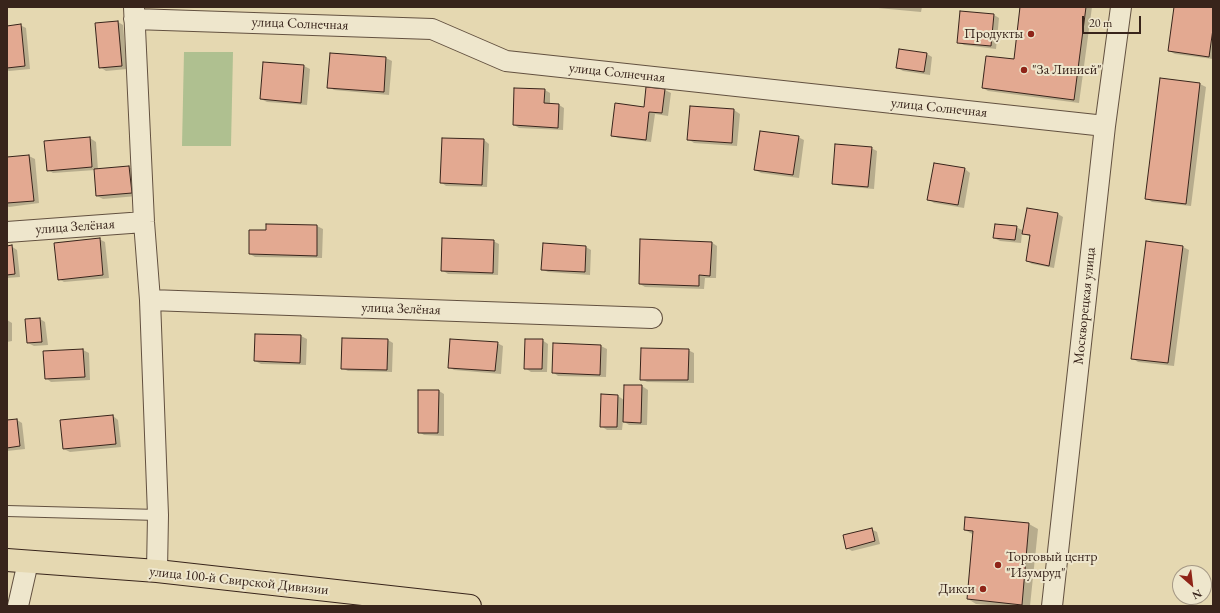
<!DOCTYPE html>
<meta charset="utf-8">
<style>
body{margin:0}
#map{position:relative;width:1220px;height:613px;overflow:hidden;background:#e5d8b1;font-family:"EB Garamond",serif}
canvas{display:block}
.frame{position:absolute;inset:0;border:8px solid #38241b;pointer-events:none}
.north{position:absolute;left:1172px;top:565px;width:40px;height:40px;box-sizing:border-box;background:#eee6cc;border:1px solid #a59885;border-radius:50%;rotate:152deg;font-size:11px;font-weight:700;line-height:16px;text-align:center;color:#38241b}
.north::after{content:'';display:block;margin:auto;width:14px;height:18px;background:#8f2418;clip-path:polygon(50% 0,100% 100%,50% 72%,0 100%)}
.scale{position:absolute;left:1082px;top:16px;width:59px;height:18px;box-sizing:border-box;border:2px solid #38241b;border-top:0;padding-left:5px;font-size:12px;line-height:14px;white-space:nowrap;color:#38241b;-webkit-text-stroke:3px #eee6cc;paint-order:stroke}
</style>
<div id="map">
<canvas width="1220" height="613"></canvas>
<div class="frame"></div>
<div class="north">N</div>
<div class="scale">20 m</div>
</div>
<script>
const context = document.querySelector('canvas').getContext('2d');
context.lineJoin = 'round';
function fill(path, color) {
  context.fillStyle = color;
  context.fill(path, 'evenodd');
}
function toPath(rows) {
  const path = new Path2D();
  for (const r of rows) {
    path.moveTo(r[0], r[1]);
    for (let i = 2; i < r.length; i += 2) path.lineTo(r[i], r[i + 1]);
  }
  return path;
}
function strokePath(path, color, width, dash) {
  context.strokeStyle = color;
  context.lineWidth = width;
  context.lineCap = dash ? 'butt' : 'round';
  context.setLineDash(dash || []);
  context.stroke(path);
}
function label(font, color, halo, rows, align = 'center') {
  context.font = font + ' "EB Garamond",serif';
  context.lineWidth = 4;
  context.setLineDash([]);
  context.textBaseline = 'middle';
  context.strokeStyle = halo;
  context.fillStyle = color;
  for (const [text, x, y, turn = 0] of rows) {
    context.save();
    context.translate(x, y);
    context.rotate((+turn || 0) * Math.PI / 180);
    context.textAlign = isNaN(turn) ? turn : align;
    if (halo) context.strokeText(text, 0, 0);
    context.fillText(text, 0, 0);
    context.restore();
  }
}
fill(toPath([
 [184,52,233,52,231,146,182,146]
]), '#afc090');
fill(toPath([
 [876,7,922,7,921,12,878,8],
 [1021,7,1092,7,1079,103,988,91,983,88,1015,60],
 [1175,7,1213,7,1213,59,1175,54,1169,51],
 [994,15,999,18,996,49,964,45,958,42],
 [118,22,123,25,127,69,106,71,100,67],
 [20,25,26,28,30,69,9,71,7,70,7,27],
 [331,54,386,58,392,61,389,95,334,90,329,87],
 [927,54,932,57,930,75,903,71,898,68],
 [264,63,304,66,310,69,307,105,267,102,261,99],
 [1161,79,1200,84,1206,87,1191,206,1152,202,1146,198],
 [647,88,665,90,671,93,668,116,655,114,651,142,618,138,612,135,645,108],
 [545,90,550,93,550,104,559,105,564,108,563,130,519,128,514,125],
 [691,107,734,110,740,114,737,146,694,143,688,139],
 [798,137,804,140,799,178,761,173,755,170],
 [90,138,96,142,98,170,129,167,134,170,137,196,103,199,97,196,95,170,53,173,48,170],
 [484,140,489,144,487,187,446,186,441,182],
 [7,146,8,158,29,156,35,159,39,203,9,207,7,206],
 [871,148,877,151,874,189,839,186,833,183],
 [935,164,965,169,970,173,964,208,934,203,928,199],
 [1027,209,1058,214,1063,217,1054,268,1032,264,1027,261,1031,237,1022,233,1021,243,1000,241,994,238,1016,227,1024,231],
 [267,225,317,226,323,229,322,258,255,257,250,254,267,231],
 [99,239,105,242,109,278,64,282,59,279],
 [493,241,499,244,498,275,448,274,442,270],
 [711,242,717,246,716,278,705,278,704,289,645,287,640,284],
 [1147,243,1183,247,1189,250,1174,366,1138,362,1132,358],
 [11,246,17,250,20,277,7,278,7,247],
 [586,247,591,250,590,275,548,272,542,269],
 [40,319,45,322,48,345,34,346,28,343],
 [7,320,12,323,12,341,7,342],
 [256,335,301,336,307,339,306,365,261,364,255,361],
 [388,340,393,343,392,372,348,371,342,368],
 [542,340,548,344,547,372,531,372,525,368],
 [497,343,503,346,501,374,454,370,449,367],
 [554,344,601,346,607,349,606,377,558,376,553,372],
 [83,350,89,353,90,380,51,382,46,378],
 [688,350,694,353,694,383,647,382,641,379],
 [624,386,642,386,648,390,647,425,629,425,623,421,622,430,607,430,601,426,618,396,624,400],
 [439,391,444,394,444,436,424,435,419,432],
 [113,416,118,420,121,447,70,452,64,449],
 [17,420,22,423,25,449,7,451,7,421],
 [966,518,1029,524,1038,529,1030,606,1000,606,976,604,968,599,974,535,965,530],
 [871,529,877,532,880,544,852,551,847,548]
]), '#0003');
const building = toPath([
 [1020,7,1086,7,1074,100,982,88,986,56,1014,59,1020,7],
 [1174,7,1213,7,1213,29,1209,57,1168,51,1174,7],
 [960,11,994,14,991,46,957,43,960,11],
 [118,21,122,66,99,68,95,23,118,21],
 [21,24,25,66,7,68,7,26,21,24],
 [899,49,927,53,924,72,896,68,899,49],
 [330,53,386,57,384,92,327,88,330,53],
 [263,62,304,65,301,103,260,99,263,62],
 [1160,78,1200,83,1186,204,1145,199,1160,78],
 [646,87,665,89,662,113,649,112,646,140,611,136,615,103,644,107,646,87],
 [514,88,545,89,544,103,559,104,558,128,513,125,514,88],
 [690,106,734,109,732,143,687,140,690,106],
 [760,131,799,136,793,175,754,170,760,131],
 [90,137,92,167,47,171,44,141,90,137],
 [442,138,484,139,482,185,440,183,442,138],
 [835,144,872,147,868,187,832,184,835,144],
 [29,155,34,201,7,203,7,157,29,155],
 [934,163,965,168,958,205,927,200,934,163],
 [129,166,132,193,96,196,94,169,129,166],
 [1027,208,1058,213,1049,266,1026,261,1030,235,1022,234,1027,208],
 [266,224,317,225,317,256,249,254,249,230,266,230,266,224],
 [995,224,1017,226,1015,240,993,238,995,224],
 [100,238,103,275,58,280,54,243,100,238],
 [442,238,494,240,493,273,441,271,442,238],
 [640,239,712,242,710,276,699,275,699,286,639,284,640,239],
 [1146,241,1183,246,1168,363,1131,359,1146,241],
 [543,243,586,246,585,272,541,270,543,243],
 [12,245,15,274,7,275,7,246,12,245],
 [40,318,42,342,27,343,25,319,40,318],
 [255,334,301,335,300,363,254,361,255,334],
 [342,338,388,339,387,370,341,369,342,338],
 [450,339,498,342,495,371,448,368,450,339],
 [525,339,543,339,542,369,524,369,525,339],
 [553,343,601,345,600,375,552,373,553,343],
 [641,348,689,349,688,380,640,380,641,348],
 [83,349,85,377,45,379,43,351,83,349],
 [624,385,642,385,641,423,623,422,624,385],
 [418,390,439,390,438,433,418,433,418,390],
 [601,394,618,395,617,427,600,427,601,394],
 [113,415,116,444,63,449,60,420,113,415],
 [17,419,20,446,7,448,7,420,17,419],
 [965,517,1029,523,1022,605,967,599,973,531,964,530,965,517],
 [872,528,875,541,846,549,843,535,872,528]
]);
fill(building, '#e3a991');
strokePath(building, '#38241b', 1);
const lane = toPath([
 [7,511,158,515]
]);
const street = toPath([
 [134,7,144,222,150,300,158,515,157,571],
 [134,19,432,29,506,61,1105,126],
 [7,232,144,222],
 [150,300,652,318],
 [18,606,28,562],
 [1052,606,1105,126,1121,7]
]);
const primary = toPath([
 [7,560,157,571,470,606]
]);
strokePath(lane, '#635140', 12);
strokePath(street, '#635140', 22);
strokePath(primary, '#38241b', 24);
strokePath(lane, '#eee6cc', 10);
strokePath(street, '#eee6cc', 20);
strokePath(primary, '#e5d8b1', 22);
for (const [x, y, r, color] of [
 [1031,34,4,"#8f2418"],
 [1024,70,4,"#8f2418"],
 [998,565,4,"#8f2418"],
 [983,589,4,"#8f2418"]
]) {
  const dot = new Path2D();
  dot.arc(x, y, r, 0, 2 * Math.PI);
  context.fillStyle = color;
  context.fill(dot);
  strokePath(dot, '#eee6cc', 1.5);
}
label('14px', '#38241b', '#eee6cc', [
 ["улица Солнечная",300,24,2],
 ["улица Солнечная",617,73,6],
 ["улица Солнечная",939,108,6],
 ["улица Зелёная",75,227,-4],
 ["Москворецкая улица",1085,306,-84],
 ["улица Зелёная",401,309,2],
 ["улица 100-й Свирской Дивизии",239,581,6]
]);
label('14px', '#38241b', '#eee6cc', [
 ["Продукты",1023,34],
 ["\"За Линией\"",1032,70,"left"],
 ["Торговый центр",1006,557,"left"],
 ["\"Изумруд\"",1006,573,"left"],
 ["Дикси",975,589]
], 'right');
</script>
